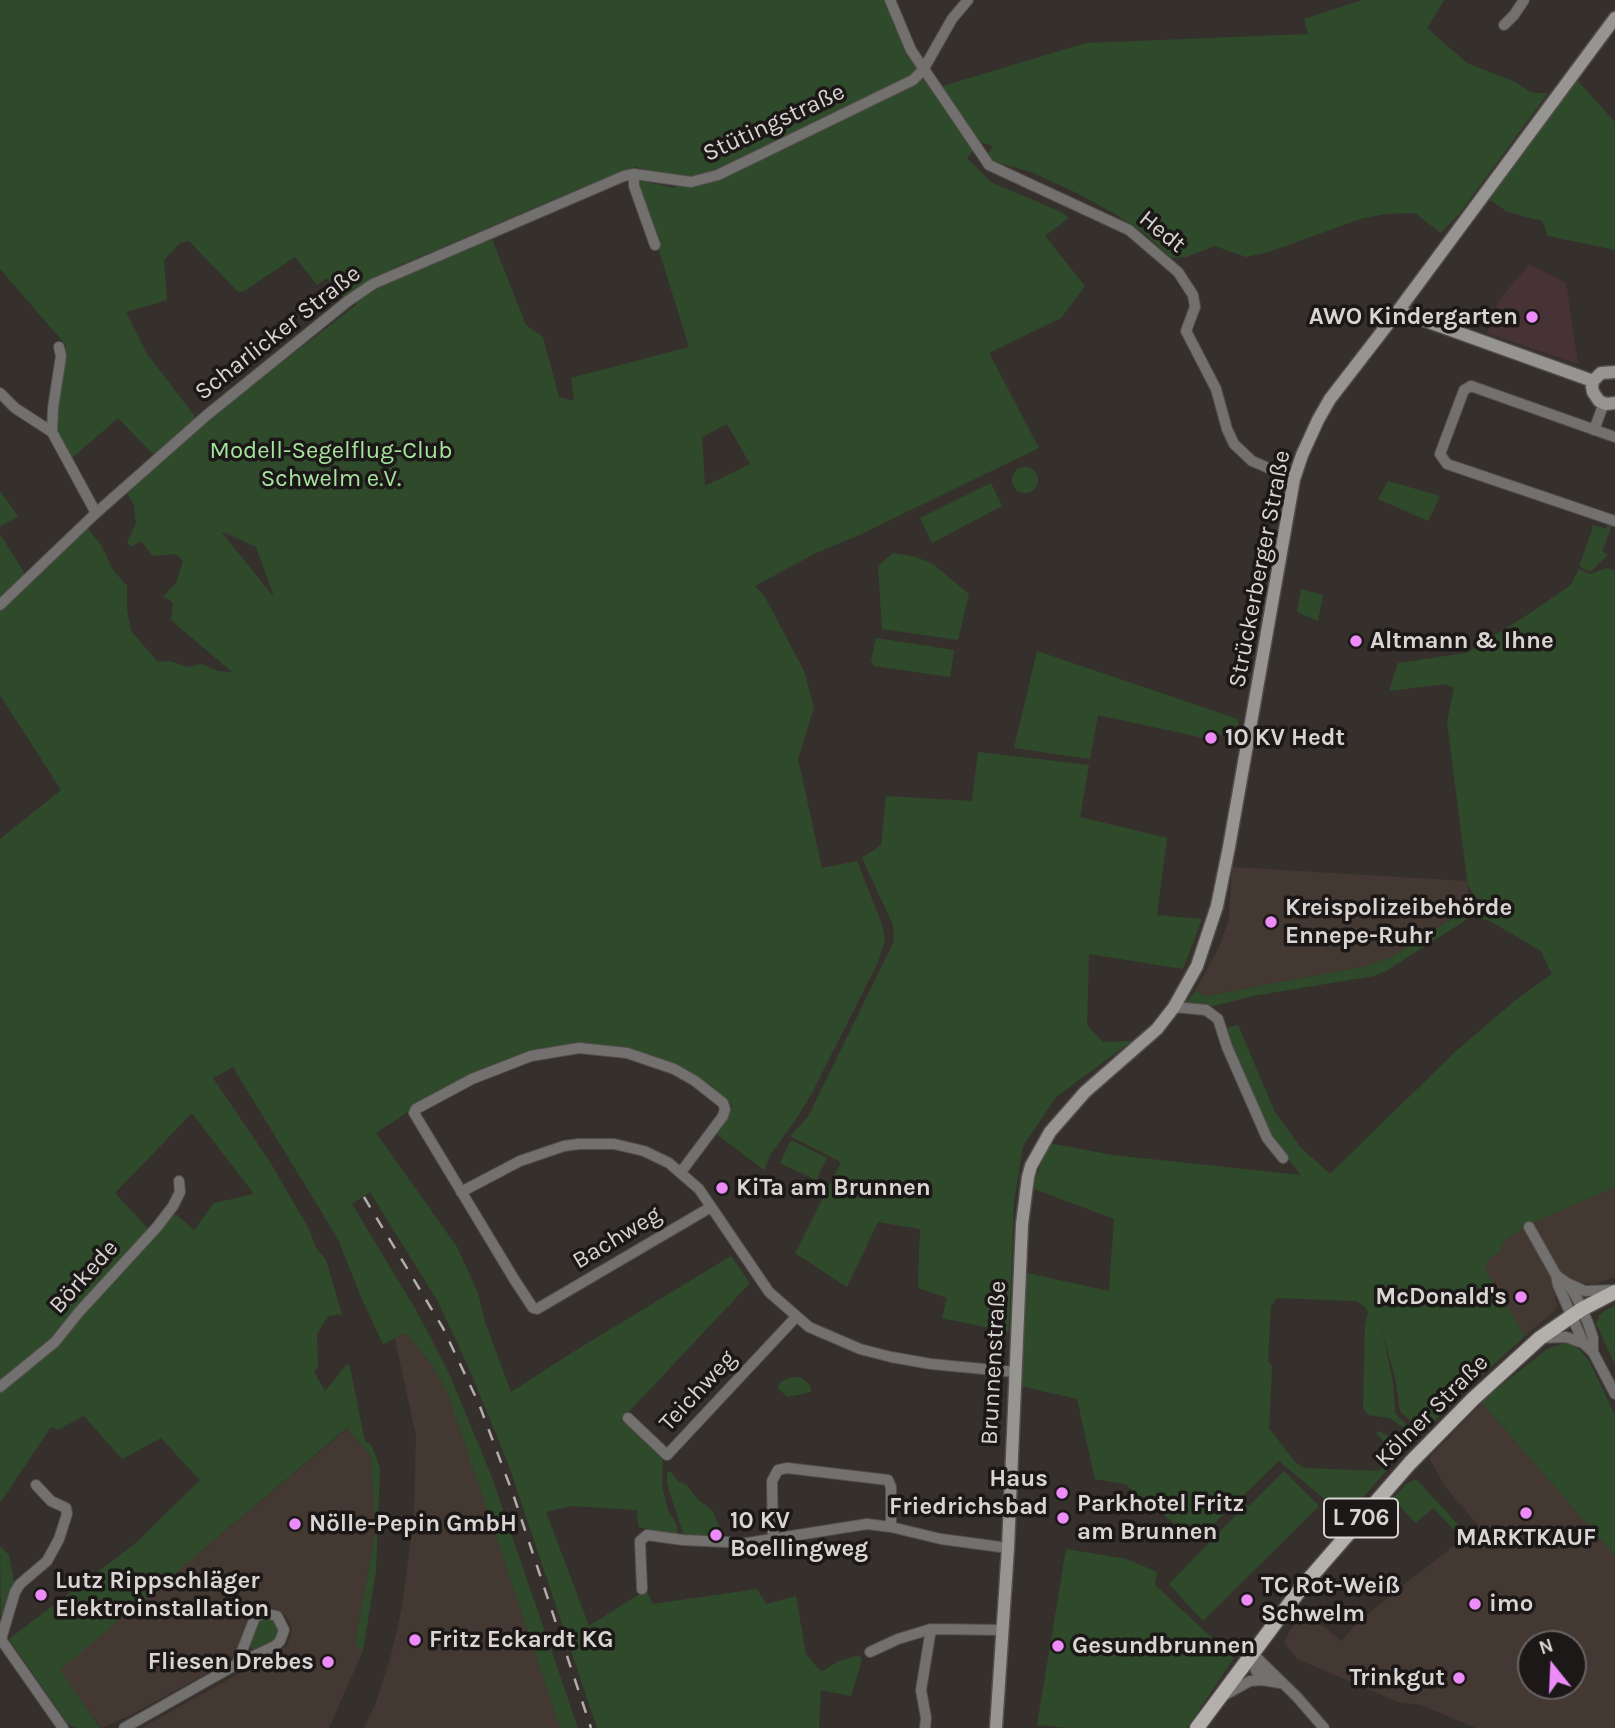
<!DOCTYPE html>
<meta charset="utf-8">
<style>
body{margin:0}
#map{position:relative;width:1615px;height:1728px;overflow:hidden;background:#36302d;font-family:Karla,sans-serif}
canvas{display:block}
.north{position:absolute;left:1517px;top:1630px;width:70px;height:70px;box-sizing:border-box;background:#1b1817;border:2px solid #676463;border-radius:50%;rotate:342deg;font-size:19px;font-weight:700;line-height:28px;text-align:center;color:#d9d5d4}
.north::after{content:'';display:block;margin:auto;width:24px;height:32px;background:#ed8cf9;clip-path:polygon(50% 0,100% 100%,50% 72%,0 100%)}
</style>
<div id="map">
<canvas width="1615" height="1728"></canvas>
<div class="north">N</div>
</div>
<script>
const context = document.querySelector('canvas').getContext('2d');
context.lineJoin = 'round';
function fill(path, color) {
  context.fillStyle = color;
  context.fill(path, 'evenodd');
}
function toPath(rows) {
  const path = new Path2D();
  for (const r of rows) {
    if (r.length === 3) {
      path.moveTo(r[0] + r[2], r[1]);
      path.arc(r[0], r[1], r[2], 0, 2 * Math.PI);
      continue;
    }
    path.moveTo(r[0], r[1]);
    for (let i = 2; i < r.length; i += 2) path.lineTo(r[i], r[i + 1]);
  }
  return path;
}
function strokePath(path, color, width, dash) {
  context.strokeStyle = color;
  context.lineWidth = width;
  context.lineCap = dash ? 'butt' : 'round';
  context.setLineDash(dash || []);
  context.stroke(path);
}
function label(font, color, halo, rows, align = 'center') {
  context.font = font + ' Karla,sans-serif';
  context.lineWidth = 7;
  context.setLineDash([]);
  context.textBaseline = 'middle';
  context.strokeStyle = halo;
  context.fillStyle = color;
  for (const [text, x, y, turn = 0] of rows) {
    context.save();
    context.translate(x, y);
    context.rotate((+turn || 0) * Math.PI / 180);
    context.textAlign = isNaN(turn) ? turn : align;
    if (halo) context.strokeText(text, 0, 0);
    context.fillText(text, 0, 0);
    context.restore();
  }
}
fill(toPath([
 [1232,867,1467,881,1470,907,1391,957,1366,966,1206,996,1195,991,1219,947,1229,918],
 [1615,1187,1615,1277,1596,1284,1581,1283,1555,1297,1557,1305,1555,1310,1525,1336,1489,1276,1485,1268,1488,1260,1499,1252,1505,1240,1532,1223],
 [406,1333,430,1362,448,1394,560,1728,364,1728,376,1703,392,1651,402,1607,414,1515,416,1436,395,1339],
 [1482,1403,1615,1556,1615,1728,1476,1728,1421,1705,1398,1702,1297,1659,1284,1642,1300,1613,1312,1623,1315,1620,1342,1641,1353,1627,1397,1590,1479,1526,1446,1488,1429,1458],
 [1531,1644,1573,1644,1573,1686,1531,1686],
 [347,1429,371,1456,375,1534,355,1643,363,1651,329,1728,141,1728,281,1650,288,1644,292,1630,289,1620,282,1612,270,1607,257,1609,247,1619,236,1652,226,1663,127,1717,101,1728,59,1670]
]), '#443833');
fill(toPath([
 [1530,264,1566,283,1578,364,1487,333,1498,301]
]), '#473335');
fill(toPath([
 [0,0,886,0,933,89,1086,43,1308,34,1304,19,1362,0,1444,0,1427,28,1467,63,1513,81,1533,93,1548,93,1459,214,1441,233,1415,213,1385,214,1360,219,1269,252,1246,257,1215,246,1186,257,1171,258,1145,234,1115,214,1077,193,1031,172,995,162,987,155,993,146,981,142,967,158,991,182,1061,212,1069,218,1045,236,1085,286,1061,318,989,353,1039,448,859,535,814,554,755,586,765,597,804,671,814,707,798,759,822,868,857,861,883,927,885,940,878,962,812,1093,796,1119,770,1155,764,1170,714,1132,733,1106,696,1077,653,1055,604,1045,579,1044,530,1052,484,1069,442,1089,376,1133,457,1247,478,1293,485,1322,511,1392,573,1352,731,1256,750,1283,621,1420,663,1457,662,1485,668,1511,676,1523,678,1535,638,1527,637,1510,572,1506,546,1512,589,1626,646,1590,653,1604,757,1589,766,1604,796,1596,806,1654,821,1672,837,1662,859,1655,862,1660,851,1696,821,1690,819,1728,597,1728,508,1463,468,1366,437,1300,370,1192,352,1204,416,1310,449,1373,491,1475,578,1728,560,1728,448,1394,430,1362,406,1333,383,1344,361,1297,338,1239,233,1067,213,1078,270,1162,309,1229,315,1246,326,1260,342,1314,328,1316,317,1334,318,1367,314,1372,325,1391,347,1364,350,1367,365,1442,371,1444,380,1468,376,1570,363,1651,355,1644,375,1534,371,1456,347,1428,60,1670,100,1728,77,1728,68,1724,9,1639,137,1542,200,1480,161,1438,122,1459,84,1416,58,1430,51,1427,0,1503,0,839,61,790,0,695,0,603,87,527,101,545,113,570,127,586,127,611,131,631,158,662,170,661,187,667,201,664,218,671,232,672,171,620,173,604,169,599,163,597,176,583,183,561,176,554,153,556,141,541,131,547,127,542,136,523,134,505,126,491,212,416,356,305,355,300,395,278,492,239,526,325,543,337,559,397,574,401,571,378,689,347,637,180,675,188,677,177,636,167,578,189,394,268,345,299,327,278,317,285,295,257,244,291,238,292,189,241,180,243,164,260,167,300,126,312,147,354,197,419,154,455,118,418,71,459,55,431,54,410,66,345,0,269],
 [727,424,750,464,705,486,702,437],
 [223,532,256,547,274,597,222,533],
 [192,1113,254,1194,214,1203,194,1230,174,1213,150,1231,115,1193],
 [1577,80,1615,122,1615,250,1548,236,1542,221,1508,212,1488,199],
 [1025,480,13],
 [1388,481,1440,496,1428,521,1378,499],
 [991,483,1002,506,932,543,920,518],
 [0,491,18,516,0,527],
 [1608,523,1612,525,1602,551,1608,555,1590,572,1579,566,1593,528,1592,525,1606,529],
 [0,534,25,574,0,599],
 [893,553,916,557,933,564,969,594,958,640,882,629,878,566],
 [1607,568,1615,571,1615,1187,1532,1223,1505,1240,1499,1252,1488,1260,1485,1268,1489,1276,1525,1336,1454,1401,1423,1433,1400,1411,1396,1382,1381,1326,1393,1382,1395,1413,1416,1435,1409,1432,1390,1418,1368,1415,1363,1408,1365,1325,1368,1313,1365,1307,1356,1301,1277,1298,1271,1306,1268,1361,1272,1366,1269,1428,1295,1462,1304,1468,1379,1471,1389,1457,1390,1450,1376,1432,1378,1431,1387,1435,1395,1446,1394,1462,1346,1517,1279,1461,1196,1541,1125,1484,1095,1479,1077,1399,1021,1386,1027,1273,1109,1291,1114,1219,1032,1188,1049,1143,1112,1155,1301,1175,1271,1138,1223,1029,1238,1025,1275,1112,1301,1148,1330,1174,1455,1052,1517,999,1552,974,1541,951,1490,921,1472,916,1386,971,1374,976,1253,996,1205,1008,1183,1006,1195,991,1206,996,1366,966,1391,957,1470,907,1485,910,1468,886,1447,722,1454,688,1445,684,1389,691,1398,663,1466,653,1524,617,1571,585,1579,569,1590,574],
 [1301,589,1323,595,1318,621,1297,612],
 [876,638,954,650,950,677,874,666,871,661],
 [1037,651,1238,719,1239,739,1218,734,1213,740,1098,715,1090,759,1014,748],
 [978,752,1089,765,1080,817,1167,838,1157,915,1202,919,1183,969,1089,954,1087,1025,1103,1042,1132,1041,1056,1097,1023,1146,1014,1201,1009,1332,942,1318,947,1298,918,1288,920,1229,878,1222,847,1287,795,1253,841,1162,790,1136,808,1117,894,941,893,925,862,858,881,845,886,796,972,801],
 [791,1140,827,1158,816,1180,780,1163],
 [1615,1305,1615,1364,1596,1324,1600,1314],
 [1563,1343,1572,1344,1580,1350,1589,1361,1615,1415,1615,1556,1482,1403,1484,1399,1546,1350],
 [793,1377,801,1378,810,1385,811,1392,787,1397,777,1387,782,1381],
 [1284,1471,1319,1506,1203,1621,1169,1584,1245,1506,1250,1505],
 [667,1472,671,1472,678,1481,687,1485,697,1499,713,1511,724,1538,684,1536,667,1484],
 [1416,1479,1463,1530,1463,1538,1459,1543,1455,1543,1460,1537,1434,1508,1415,1523,1393,1498,1406,1484],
 [0,1546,9,1555,15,1586,1,1627],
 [1066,1549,1126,1559,1157,1572,1155,1585,1234,1658,1187,1728,1068,1728,1037,1725],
 [268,1619,275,1621,279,1634,274,1641,257,1650,252,1649,250,1646,251,1640,260,1620]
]), '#2f4a2b');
const street = toPath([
 [890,0,911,50,989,165,1129,230,1178,272,1193,295,1195,307,1186,331,1216,389,1227,429,1234,444,1252,461,1294,479],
 [1504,25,1514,15,1524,0],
 [634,174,634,186,655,245],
 [59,347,61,356,53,408,52,432,96,513],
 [0,393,15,408,52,432],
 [1594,430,1604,403],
 [1615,437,1471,386,1464,390,1440,454,1447,464,1615,521],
 [0,605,96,513,207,415,348,301,373,284,624,176,634,174,691,182,718,175,913,80,923,70,952,19,968,0],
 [1174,1007,1206,1010,1218,1019,1227,1047,1267,1138,1283,1158],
 [681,1172,723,1116,725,1109,723,1103,695,1081,674,1069,627,1053,579,1048,531,1056,472,1079,416,1109,414,1113,514,1279,533,1308,537,1309,711,1207],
 [461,1192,520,1161,564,1146,579,1144,614,1144,644,1151,669,1163,699,1189,769,1292,809,1327,860,1349,891,1357,931,1364,1015,1372],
 [1529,1227,1556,1275,1567,1283,1585,1291,1615,1290],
 [1556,1275,1558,1285,1583,1342],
 [1568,1284,1577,1298,1588,1323,1593,1338,1593,1352],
 [1541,1338,1566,1337,1583,1343,1593,1352,1615,1394],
 [0,1387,55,1342,79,1312,157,1227,173,1206,180,1192,179,1181],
 [628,1418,667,1455,796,1317],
 [773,1538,772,1481,778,1470,787,1468,888,1480,891,1487,891,1527],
 [642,1589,640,1541,647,1535,683,1540,747,1543,867,1524,891,1527,941,1539,1008,1548],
 [0,1638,63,1728],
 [1,1639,15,1592,20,1584,47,1561,59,1539,67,1514,66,1508,51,1501,36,1485],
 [870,1652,898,1639,931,1629,1002,1630],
 [1252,1653,1297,1697,1324,1728],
 [1252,1653,1256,1671,1268,1680],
 [1225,1695,1250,1681,1262,1680,1280,1683],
 [124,1728,237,1664,275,1646,280,1641,284,1630,277,1616,264,1613,255,1617,237,1664],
 [925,1728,926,1718,921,1690,931,1629]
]);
const secondary = toPath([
 [1398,311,1593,381],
 [1615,372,1601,373,1593,381,1592,387,1593,392,1599,401,1606,404,1615,403],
 [996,1728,1008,1548,1022,1224,1028,1177,1031,1166,1050,1132,1085,1092,1157,1029,1174,1007,1197,966,1217,906,1229,847,1294,479,1302,455,1318,420,1330,399,1398,311,1615,18]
]);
const primary = toPath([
 [1197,1728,1302,1587,1410,1463,1473,1399,1540,1338,1582,1309,1615,1292]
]);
strokePath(street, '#534e4b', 12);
strokePath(secondary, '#534e4b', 15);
strokePath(primary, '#534e4b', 17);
strokePath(street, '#72716f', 10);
strokePath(secondary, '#979591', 12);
strokePath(primary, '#b3b0ab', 14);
strokePath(toPath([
 [364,1197,443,1328,479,1404,513,1494,591,1728]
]), '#b2aeac', 2.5, [12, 12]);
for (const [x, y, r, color] of [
 [1532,317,7,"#ed8cf9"],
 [1356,641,7,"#ed8cf9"],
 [1211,738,7,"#ed8cf9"],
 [1271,922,7,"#ed8cf9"],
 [722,1188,7,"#ed8cf9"],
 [1521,1297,7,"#ed8cf9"],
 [1062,1493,7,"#ed8cf9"],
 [1526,1513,7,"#ed8cf9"],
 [1063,1518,7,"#ed8cf9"],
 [295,1524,7,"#ed8cf9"],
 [716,1535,7,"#ed8cf9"],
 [41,1595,7,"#ed8cf9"],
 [1247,1600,7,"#ed8cf9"],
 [1475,1604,7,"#ed8cf9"],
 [415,1640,7,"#ed8cf9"],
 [1058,1646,7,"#ed8cf9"],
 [328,1662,7,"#ed8cf9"],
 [1459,1678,7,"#ed8cf9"]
]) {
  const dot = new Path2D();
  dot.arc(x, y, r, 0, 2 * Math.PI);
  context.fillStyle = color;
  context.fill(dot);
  strokePath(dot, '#1b1817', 2.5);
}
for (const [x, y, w] of [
 [1361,1518,74]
]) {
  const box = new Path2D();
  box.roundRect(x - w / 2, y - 19.5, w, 39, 5);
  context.fillStyle = '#1b1817';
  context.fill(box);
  strokePath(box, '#d9d5d4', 2);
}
label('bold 23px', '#d9d5d4', null, [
 ["L 706",1361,1518]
]);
label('24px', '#d9d5d4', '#1b1817', [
 ["Stütingstraße",774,123,-25],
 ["Hedt",1162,232,39],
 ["Scharlicker Straße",278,333,-38],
 ["Strückerberger Straße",1260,569,-79],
 ["Bachweg",617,1238,-31],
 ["Börkede",84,1277,-48],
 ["Brunnenstraße",994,1363,-87],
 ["Teichweg",698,1391,-47],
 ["Kölner Straße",1432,1411,-45]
]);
label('bold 24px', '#d9d5d4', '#1b1817', [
 ["AWO Kindergarten",1518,317,"right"],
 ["Altmann & Ihne",1370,641],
 ["10 KV Hedt",1225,738],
 ["Kreispolizeibehörde",1285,908],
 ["Ennepe-Ruhr",1285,936],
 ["KiTa am Brunnen",736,1188],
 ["McDonald's",1507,1297,"right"],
 ["Haus",1048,1479,"right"],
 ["Friedrichsbad",1048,1507,"right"],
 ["Parkhotel Fritz",1077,1504],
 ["am Brunnen",1077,1532],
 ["10 KV",730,1521],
 ["Boellingweg",730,1549],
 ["Nölle-Pepin GmbH",309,1524],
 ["MARKTKAUF",1526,1538,"center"],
 ["Lutz Rippschläger",55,1581],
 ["Elektroinstallation",55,1609],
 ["TC Rot-Weiß",1261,1586],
 ["Schwelm",1261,1614],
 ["imo",1489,1604],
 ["Fritz Eckardt KG",429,1640],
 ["Gesundbrunnen",1072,1646],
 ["Fliesen Drebes",314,1662,"right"],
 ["Trinkgut",1445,1678,"right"]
], 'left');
label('24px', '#a6e39d', '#1b1817', [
 ["Modell-Segelflug-Club",331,451],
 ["Schwelm e.V.",331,479]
]);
</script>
